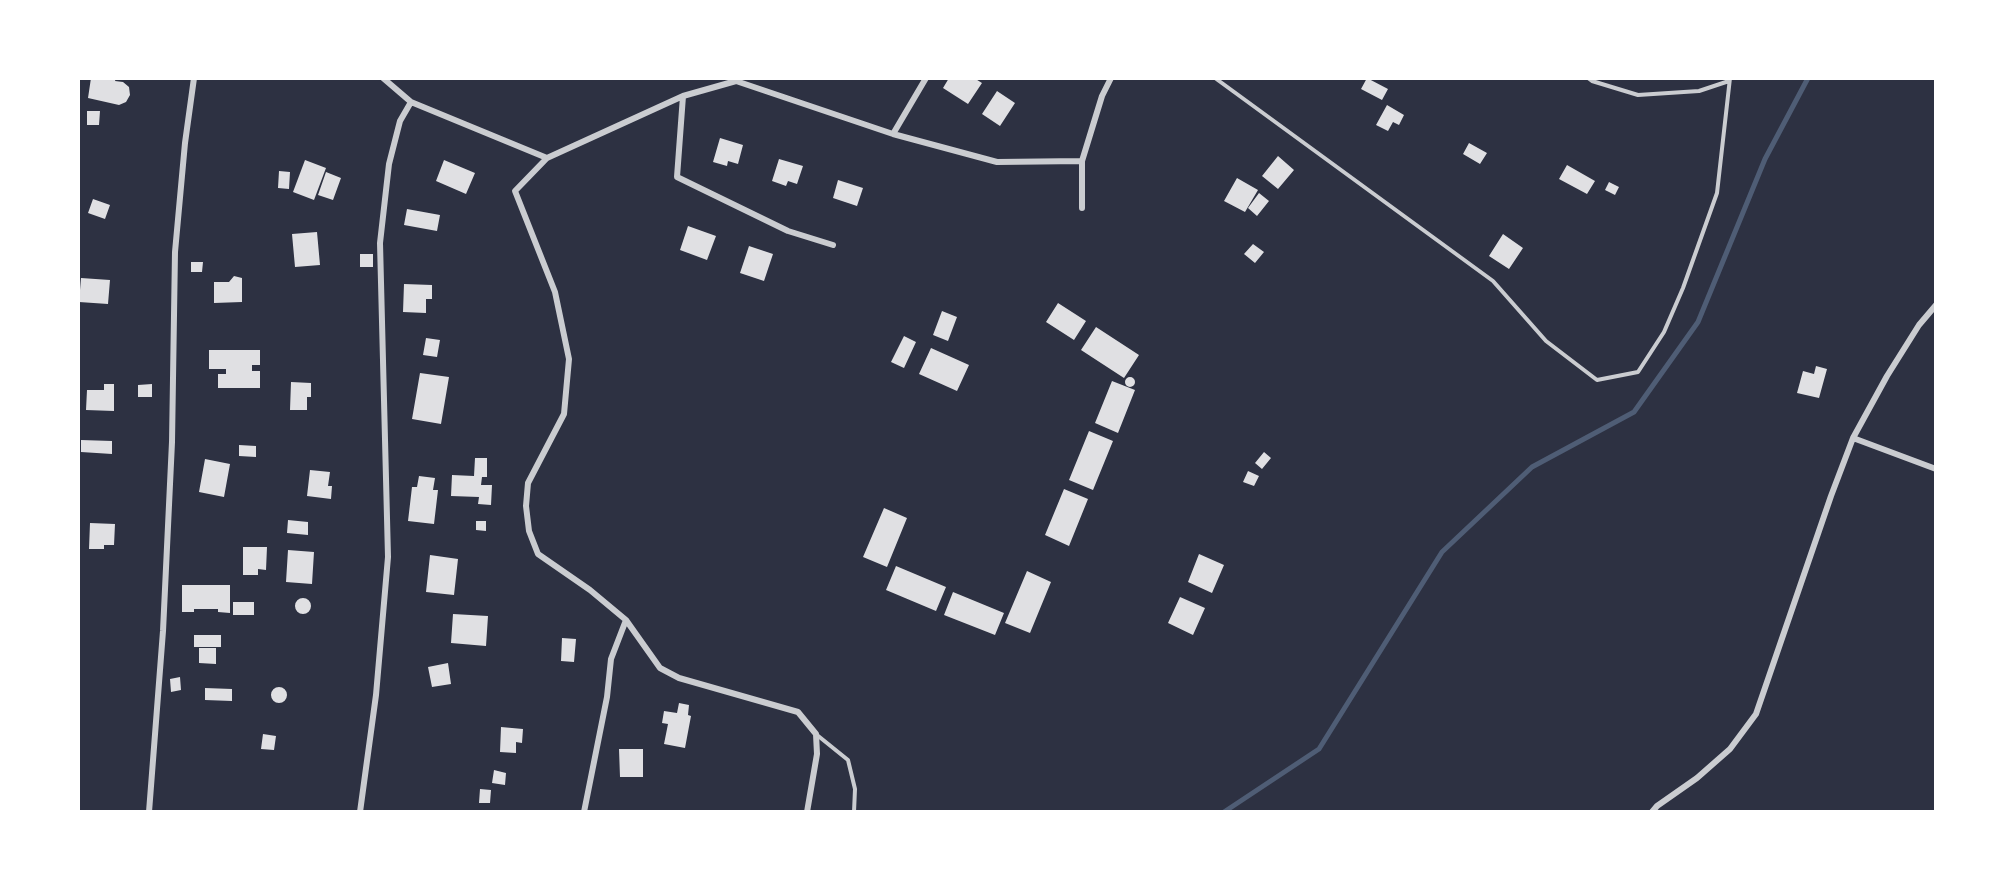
<!DOCTYPE html>
<style>
body{margin:0}
#map{position:relative;width:2014px;height:890px;overflow:hidden;background:#2d3142;font-family:Karla,sans-serif}
canvas{display:block}
.frame{position:absolute;inset:0;border:80px solid #fff;pointer-events:none}
</style>
<div id="map">
<canvas width="2014" height="890"></canvas>
<div class="frame"></div>
</div>
<script>
const context = document.querySelector('canvas').getContext('2d');
context.lineJoin = 'round';
function toPath(rows) {
  const path = new Path2D();
  for (const r of rows) {
    if (r.length === 3) {
      path.moveTo(r[0] + r[2], r[1]);
      path.arc(r[0], r[1], r[2], 0, 2 * Math.PI);
      continue;
    }
    path.moveTo(r[0], r[1]);
    for (let i = 2; i < r.length; i += 2) path.lineTo(r[i], r[i + 1]);
  }
  return path;
}
function strokePath(path, color, width, dash) {
  context.strokeStyle = color;
  context.lineWidth = width;
  context.lineCap = dash ? 'butt' : 'round';
  context.setLineDash(dash || []);
  context.stroke(path);
}
function fill(path, color) {
  context.fillStyle = color;
  context.fill(path, 'evenodd');
}
strokePath(toPath([
 [1224,812,1319,749,1442,552,1532,467,1634,412,1698,322,1765,159,1808,78]
]), '#4f5d75', 5);
fill(toPath([
 [91,78,116,78,115,81,123,82,129,87,130,95,126,102,119,105,88,98],
 [949,78,974,78,982,83,968,104,943,88],
 [1367,78,1388,89,1382,100,1361,89],
 [997,91,1015,103,1000,126,982,114],
 [1387,105,1404,115,1399,125,1393,122,1388,131,1376,125],
 [87,111,100,111,99,125,87,125],
 [720,138,743,145,738,164,728,161,727,166,713,162],
 [1469,143,1487,153,1480,164,1463,154],
 [1278,156,1294,170,1278,189,1262,176],
 [779,159,803,166,797,184,788,181,786,186,772,181],
 [305,160,326,168,314,200,293,192],
 [444,160,475,173,466,194,436,181],
 [1567,165,1595,181,1587,194,1559,179],
 [279,171,290,172,289,189,278,188],
 [326,172,341,178,333,200,318,195],
 [1237,178,1258,190,1245,212,1224,201],
 [838,180,863,188,857,206,833,198],
 [1609,182,1619,187,1615,195,1605,190],
 [1259,193,1269,201,1257,216,1248,208],
 [93,199,110,205,105,219,88,213],
 [407,209,440,215,437,231,404,225],
 [688,226,716,236,707,260,680,250],
 [317,232,320,265,295,267,292,234],
 [1503,234,1523,248,1509,269,1489,256],
 [1253,244,1264,252,1255,263,1244,254],
 [749,246,773,254,764,281,740,273],
 [360,254,373,254,373,267,360,267],
 [191,262,203,262,202,272,191,272],
 [234,276,242,278,242,302,214,303,214,282,229,282],
 [81,278,110,280,108,304,79,302],
 [404,284,432,285,432,299,426,299,426,313,403,312],
 [1058,303,1086,321,1074,340,1046,322],
 [942,311,957,317,948,341,933,335],
 [1096,327,1139,355,1124,378,1081,350],
 [904,336,916,342,904,368,891,362],
 [426,338,440,340,437,357,423,355],
 [931,348,969,365,957,391,919,374],
 [209,350,260,350,260,365,252,365,252,371,260,371,260,388,218,388,218,374,226,374,226,369,209,369],
 [1816,366,1827,369,1819,398,1797,393,1803,371,1814,374],
 [420,373,449,377,441,424,412,419],
 [1130,382,5],
 [1112,381,1135,390,1118,433,1095,423],
 [291,382,311,383,311,397,307,397,307,410,290,410],
 [104,384,114,384,114,411,86,410,87,390,104,390],
 [152,384,152,397,138,397,138,385],
 [1089,431,1113,441,1093,490,1069,480],
 [81,440,112,441,112,454,81,452],
 [239,445,256,446,256,457,239,456],
 [1264,452,1271,458,1262,469,1255,463],
 [475,458,487,458,487,477,482,477,481,485,492,485,491,505,478,504,479,497,451,496,452,475,474,476],
 [205,459,230,464,224,497,199,492],
 [310,470,330,472,328,486,332,486,331,499,307,496],
 [1248,471,1259,476,1254,486,1243,482],
 [419,476,435,478,433,490,438,490,434,524,408,521,412,487,417,487],
 [1064,489,1088,499,1069,546,1045,535],
 [884,508,907,518,887,567,863,557],
 [288,520,308,522,308,535,287,533],
 [476,521,486,521,486,531,476,530],
 [90,523,115,524,114,545,104,545,104,549,89,549],
 [243,547,267,547,266,570,258,569,258,575,243,575],
 [288,550,314,552,312,584,286,582],
 [1199,554,1224,565,1212,593,1188,582],
 [430,555,458,559,454,595,426,592],
 [896,566,946,587,936,611,886,590],
 [1027,571,1051,582,1030,633,1005,623],
 [182,585,230,585,230,613,218,612,218,609,194,609,194,612,182,612],
 [953,592,1004,613,995,635,944,615],
 [1180,597,1205,608,1193,635,1168,623],
 [303,606,8],
 [233,602,254,602,254,615,233,615],
 [453,614,488,616,486,646,451,643],
 [194,635,221,635,221,647,194,647],
 [562,638,576,639,574,662,561,661],
 [199,648,216,648,216,664,199,663],
 [448,663,451,684,432,687,428,667],
 [180,677,181,690,171,692,170,679],
 [279,695,8],
 [205,688,232,689,232,701,205,700],
 [679,703,689,705,688,715,691,716,685,748,664,744,668,724,662,723,664,711,677,713],
 [501,727,523,729,522,743,516,742,516,753,500,752],
 [263,734,276,736,274,750,261,749],
 [619,749,643,749,643,777,620,777],
 [494,770,506,773,505,785,492,783],
 [480,789,491,790,490,803,479,803]
]), '#e0e0e3');
strokePath(toPath([
 [1215,78,1493,281,1546,341,1597,380,1638,372,1664,332,1683,288,1717,193,1730,78],
 [1588,78,1592,81,1638,95,1699,91,1729,81],
 [817,735,848,760,855,789,854,812]
]), '#caccd0', 4);
strokePath(toPath([
 [683,96,547,158,515,191,555,292,569,359,564,414,528,483,526,506,529,531,538,554,590,590,626,620,660,668,679,678,798,712,816,734,817,754,807,812],
 [411,102,547,158],
 [893,134,926,78],
 [1082,208,1082,161,1102,96,1111,78],
 [833,245,788,231,677,177,683,96,736,81,893,134,997,162,1082,161],
 [1853,438,1936,469],
 [149,812,163,631,172,442,175,252,185,143,194,78],
 [360,812,376,695,388,557,380,243,389,164,400,121,411,102,383,78],
 [584,812,607,697,611,659,626,620],
 [1652,812,1657,806,1697,778,1730,749,1756,714,1831,496,1853,438,1887,376,1919,325,1936,305]
]), '#caccd0', 6);
</script>
